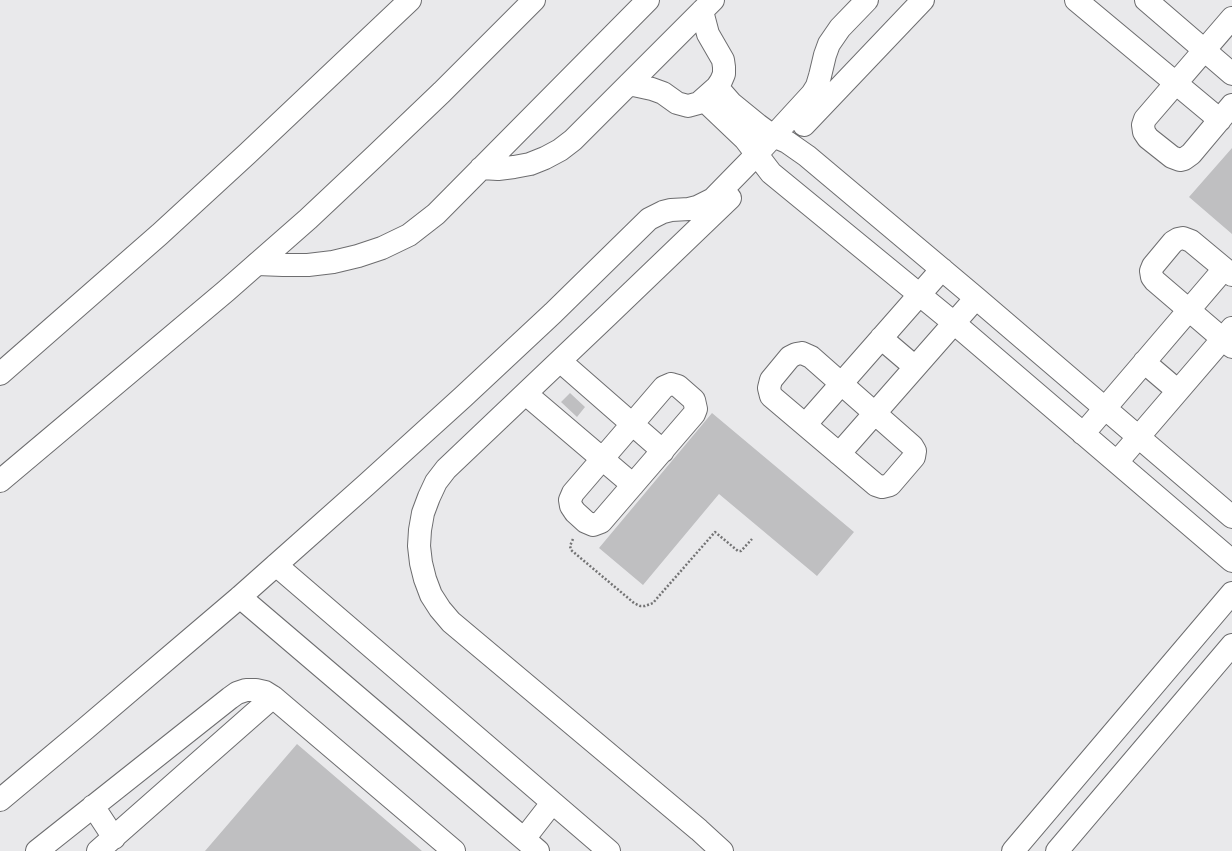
<!DOCTYPE html>
<style>
body{margin:0}
canvas{display:block;background:#e9e9eb}
</style>
<canvas width="1232" height="851"></canvas>
<script>
const context = document.querySelector('canvas').getContext('2d');
context.lineJoin = 'round';
function fill(path, color) {
  context.fillStyle = color;
  context.fill(path, 'evenodd');
}
function toPath(rows) {
  const path = new Path2D();
  for (const r of rows) {
    path.moveTo(r[0], r[1]);
    for (let i = 2; i < r.length; i += 2) path.lineTo(r[i], r[i + 1]);
  }
  return path;
}
function strokePath(path, color, width, dash) {
  context.strokeStyle = color;
  context.lineWidth = width;
  context.lineCap = dash ? 'butt' : 'round';
  context.setLineDash(dash || []);
  context.stroke(path);
}
fill(toPath([
 [1232,148,1232,234,1189,197],
 [570,393,585,407,577,417,561,402],
 [712,413,854,532,817,576,719,494,643,585,599,548],
 [297,744,422,851,205,851]
]), '#bfbfc1');
const minor = toPath([
 [1076,0,1220,120],
 [1146,0,1232,74],
 [1232,18,1145,119,1143,125,1144,132,1148,138,1172,157,1180,160,1184,159,1191,154,1232,105],
 [629,84,652,89,663,93,677,103,688,106,699,103,717,87,721,81,724,74,724,67,723,60,708,34,702,11],
 [717,87,731,103,758,125,773,136,787,142,807,156,976,298,1232,517],
 [704,100,745,139,771,173,954,323,1232,561],
 [804,125,923,0],
 [481,168,498,169,514,167,530,164,545,158,560,150,573,140,713,0],
 [257,264,283,265,308,265,333,262,358,256,382,248,409,235,436,214,648,0],
 [1232,275,1191,241,1183,238,1178,239,1173,242,1153,266,1151,271,1152,277,1155,281,1232,347],
 [881,338,915,367],
 [802,353,811,357,912,446,915,451,914,457,890,485,882,487,876,485,771,396,769,388,771,380,790,357,796,354,802,353],
 [560,361,663,451],
 [1144,362,1178,391],
 [671,384,678,386,694,400,696,409,694,414,601,522,593,525,586,522,575,512,571,506,570,500,573,493,664,387,671,384],
 [526,394,633,485],
 [805,425,942,269],
 [1083,434,1224,269],
 [839,454,976,298],
 [1117,462,1232,328],
 [276,565,609,851],
 [240,597,538,851],
 [0,800,85,729,240,597,366,485,463,397,553,313,649,219,663,212,671,210,689,209,697,207,713,199,757,154,812,94,817,86,820,76,825,55,829,44,840,28,867,0],
 [93,806,114,838],
 [524,839,552,803],
 [37,851,230,698,237,693,246,690,256,690,265,692,273,697,454,851],
 [98,851,273,697],
 [722,851,699,830,451,622,440,609,431,595,425,579,421,563,419,546,420,530,423,513,429,497,436,482,446,469,607,316,730,198],
 [1013,851,1232,593],
 [1057,851,1232,645]
]);
const major = toPath([
 [0,374,160,234,247,154,410,0],
 [0,481,226,291,308,219,375,156,442,92,534,0]
]);
strokePath(minor, '#6d6d6f', 24);
strokePath(major, '#6d6d6f', 24);
strokePath(toPath([
 [573,539,570,546,571,550,634,603,640,606,645,606,653,603,659,596,715,532,738,551,741,551,752,539]
]), '#737374', 2.5, [2, 2]);
strokePath(minor, '#fff', 22);
strokePath(major, '#fff', 22);
</script>
